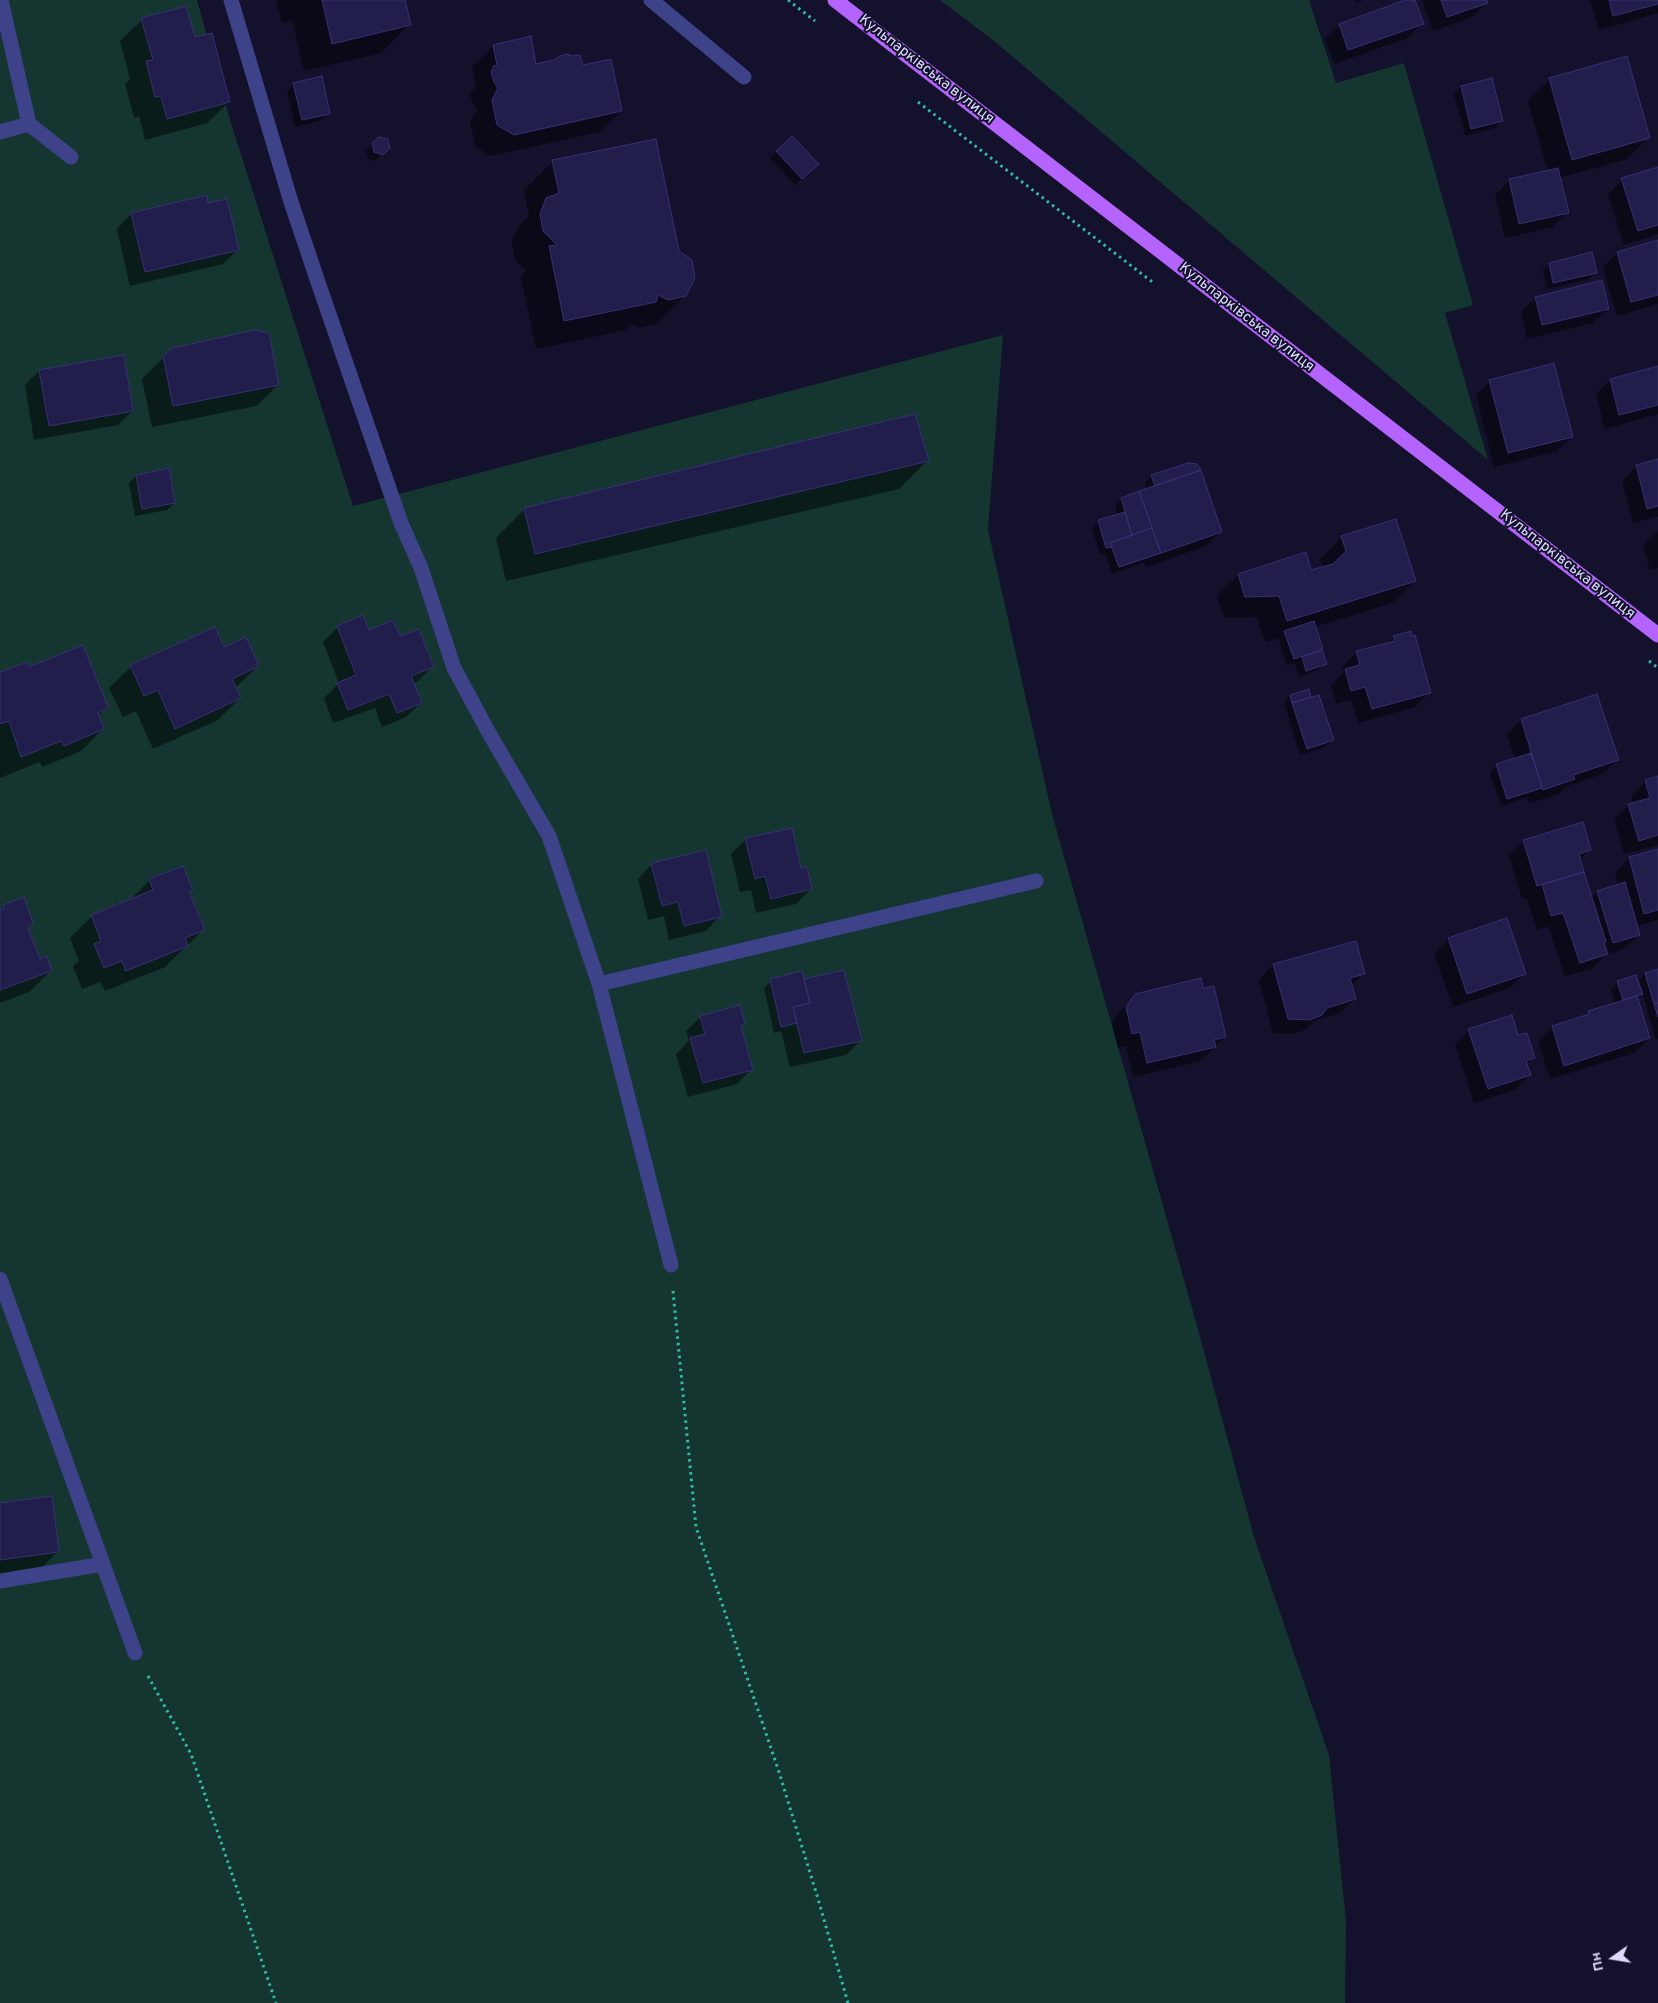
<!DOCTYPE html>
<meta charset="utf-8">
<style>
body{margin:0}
#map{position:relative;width:1658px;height:2003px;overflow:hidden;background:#13112b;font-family:Overpass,sans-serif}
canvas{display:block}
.north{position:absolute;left:1588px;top:1933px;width:50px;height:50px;-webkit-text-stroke:4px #13112b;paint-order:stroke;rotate:257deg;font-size:14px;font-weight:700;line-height:20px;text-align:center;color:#dcdbff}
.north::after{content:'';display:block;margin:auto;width:18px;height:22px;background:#dcdbff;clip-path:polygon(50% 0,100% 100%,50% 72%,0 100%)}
</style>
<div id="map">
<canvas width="1658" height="2003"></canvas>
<div class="north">Пн</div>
</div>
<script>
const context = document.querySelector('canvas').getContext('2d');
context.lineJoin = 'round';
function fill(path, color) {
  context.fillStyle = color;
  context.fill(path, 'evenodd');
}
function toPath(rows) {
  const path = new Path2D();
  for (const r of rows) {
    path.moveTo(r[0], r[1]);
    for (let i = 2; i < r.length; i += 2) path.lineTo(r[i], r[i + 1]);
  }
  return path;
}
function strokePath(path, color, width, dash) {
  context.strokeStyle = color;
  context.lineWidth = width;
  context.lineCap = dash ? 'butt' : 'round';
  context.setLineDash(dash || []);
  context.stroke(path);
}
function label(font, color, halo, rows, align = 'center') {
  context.font = font + ' Overpass,sans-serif';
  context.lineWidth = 4;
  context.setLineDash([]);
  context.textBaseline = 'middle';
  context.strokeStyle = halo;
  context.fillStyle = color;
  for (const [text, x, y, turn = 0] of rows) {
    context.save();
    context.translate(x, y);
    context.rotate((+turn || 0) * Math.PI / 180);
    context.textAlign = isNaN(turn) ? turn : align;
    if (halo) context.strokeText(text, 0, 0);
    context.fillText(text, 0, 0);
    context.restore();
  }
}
fill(toPath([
 [0,0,197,0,231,123,353,506,1003,335,988,530,1052,814,1196,1322,1254,1537,1329,1755,1346,1921,1345,2003,0,2003],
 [940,0,1309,0,1336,83,1404,63,1473,305,1445,313,1488,460,994,41]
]), '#143530');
fill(toPath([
 [276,0,403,0,409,24,381,53,304,71,292,20,282,23],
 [1355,0,1364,0,1356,3],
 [1409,0,1413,0,1422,23,1408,38,1334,64,1325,39,1340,25],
 [1422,0,1486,0,1487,2,1472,17,1433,31],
 [1590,0,1658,0,1658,13,1599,30],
 [142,20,194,39,229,102,207,123,145,140,139,116,134,118,125,84,130,79,120,41],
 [493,46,535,66,555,61,582,67,621,111,599,132,491,156,476,147,470,122,477,110,473,104,470,94,476,86,472,67],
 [1550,79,1648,138,1627,159,1559,178,1567,212,1553,227,1505,238,1495,195,1509,181,1548,172,1528,101],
 [294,84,329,114,322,120,295,127,287,91],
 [1461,87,1501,121,1495,128,1465,136,1454,94],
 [379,138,389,148,375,161,368,159,366,151],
 [655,140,685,296,657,324,639,328,632,324,626,330,536,349,521,276,526,271,515,260,512,243,518,227,529,216,524,190,552,162],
 [777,151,810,171,795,185,770,158],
 [1658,169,1658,234,1624,245,1608,194,1622,180],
 [206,197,207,204,238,249,223,264,130,286,117,229,131,214],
 [1658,241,1658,304,1617,316,1603,267,1617,253],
 [1550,264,1596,272,1589,279,1547,289,1543,271],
 [1601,282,1608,309,1593,323,1527,339,1521,312,1535,298],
 [164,357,278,385,256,406,152,427,142,379],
 [1658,367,1658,414,1605,429,1596,394,1610,380],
 [39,371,132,411,118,425,34,440,25,385],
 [1490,381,1572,436,1557,451,1494,467,1476,395],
 [927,461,899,489,506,581,496,538,525,509],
 [1658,461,1658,516,1633,523,1622,481,1637,466],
 [1192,464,1220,532,1206,546,1146,567,1145,562,1112,574,1105,553,1100,554,1092,528,1099,521,1118,516,1115,506,1122,499,1147,490,1145,483,1151,476],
 [168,470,174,503,167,510,135,516,129,483,136,476],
 [1658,531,1658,568,1650,570,1643,545],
 [1342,537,1414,581,1392,603,1314,627,1325,663,1318,670,1299,677,1295,663,1287,665,1278,638,1265,642,1257,617,1224,618,1217,596,1238,575,1311,572,1323,568,1320,559],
 [338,627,399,638,432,667,418,681,413,683,421,703,406,717,382,727,375,708,333,723,324,698,339,683,323,642],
 [1394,637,1429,693,1415,707,1358,723,1351,700,1336,704,1331,685,1344,672,1342,667,1357,652,1387,644],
 [224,648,258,666,235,688,240,698,218,720,153,749,136,711,123,717,109,688,131,667],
 [29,668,106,707,98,716,103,729,81,751,42,767,40,762,0,778,0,673],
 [1308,691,1332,740,1325,747,1300,755,1284,703,1290,696],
 [1597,696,1617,760,1603,774,1567,786,1559,794,1529,803,1527,797,1501,806,1490,772,1497,765,1515,759,1507,735,1521,720],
 [1658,778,1658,845,1624,854,1614,819,1629,805,1633,804,1631,796,1646,781],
 [746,839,800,870,811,889,796,904,756,913,751,890,740,892,731,854],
 [1524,841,1590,850,1579,860,1591,898,1597,892,1618,886,1615,873,1629,858,1658,851,1658,920,1636,926,1639,935,1624,949,1605,955,1592,969,1565,976,1548,926,1537,930,1527,898,1522,899,1509,856],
 [652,864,720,916,706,931,669,940,664,916,648,920,638,879],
 [150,880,191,890,188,892,203,930,165,967,105,991,100,982,82,989,73,966,79,961,70,938,92,916,129,901],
 [3,906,27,928,39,960,51,971,29,992,0,1003,0,909],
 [1449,939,1525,973,1510,988,1453,1007,1434,954],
 [1355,943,1363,973,1351,986,1355,999,1340,1013,1314,1021,1306,1029,1295,1034,1273,1033,1259,980,1273,965],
 [843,971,861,1040,846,1055,790,1067,781,1031,774,1033,764,988,771,981,803,980],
 [1658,971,1658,1039,1656,1040,1642,993,1636,999,1649,1038,1634,1053,1550,1079,1538,1041,1552,1027,1584,1017,1589,1012,1615,1004,1611,989,1618,982,1637,982,1645,974],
 [1202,990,1225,1037,1200,1061,1133,1077,1126,1046,1118,1048,1112,1023,1121,1010,1136,996],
 [701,1017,744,1024,740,1028,751,1069,737,1084,688,1097,676,1054,689,1041,686,1031],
 [1469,1030,1518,1037,1534,1058,1526,1065,1529,1075,1515,1090,1474,1103,1455,1045],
 [0,1504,58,1551,36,1573,0,1578]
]), '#0007');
const building = toPath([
 [322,0,405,0,411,25,332,44,322,0],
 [1405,0,1415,0,1424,24,1348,50,1339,24,1405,0],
 [1441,0,1487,0,1488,3,1447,17,1441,0],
 [1609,0,1658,0,1658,4,1613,16,1609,0],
 [186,6,195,37,212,33,230,102,167,119,161,96,155,97,146,61,153,60,141,18,186,6],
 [531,36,536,64,554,60,560,56,567,54,572,56,580,55,583,65,611,59,622,111,514,135,497,125,492,100,498,88,494,82,491,72,494,66,497,65,493,45,531,36],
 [1627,56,1650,138,1572,160,1549,78,1627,56],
 [322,76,330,114,302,120,293,83,322,76],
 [1492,78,1503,121,1471,129,1461,86,1492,78],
 [792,136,819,164,802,179,776,151,792,136],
 [379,137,388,139,390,148,383,155,374,152,372,143,379,137],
 [656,139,679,251,692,260,695,278,686,296,668,300,658,295,656,302,564,321,549,246,557,245,543,231,540,214,546,198,559,193,552,160,656,139],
 [1658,167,1658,225,1638,231,1621,178,1658,167],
 [1558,168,1569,213,1519,224,1509,179,1558,168],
 [207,195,208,203,227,199,239,250,145,272,131,213,207,195],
 [1658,240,1658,295,1631,302,1617,252,1658,240],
 [1592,252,1597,273,1553,283,1549,263,1592,252],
 [1602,280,1609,309,1542,325,1535,297,1602,280],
 [255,330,269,333,279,385,173,406,163,356,172,348,255,330],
 [124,355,133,411,49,426,39,370,124,355],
 [1554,363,1573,437,1508,453,1489,380,1554,363],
 [1658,366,1658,405,1619,415,1610,379,1658,366],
 [915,414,929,461,535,554,524,508,915,414],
 [1658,459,1658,506,1647,509,1636,465,1658,459],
 [1188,463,1197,464,1201,470,1155,486,1151,475,1188,463],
 [169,468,175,503,142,509,136,475,169,468],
 [1201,470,1222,532,1161,553,1139,491,1201,470],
 [1139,491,1152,528,1132,535,1121,498,1139,491],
 [1125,512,1132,535,1110,543,1112,547,1106,548,1098,520,1125,512],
 [1396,519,1416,581,1287,621,1279,596,1245,597,1238,574,1306,552,1311,570,1333,564,1346,551,1341,536,1396,519],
 [1152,528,1161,553,1119,567,1110,543,1152,528],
 [363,615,369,630,393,620,400,636,419,629,434,667,411,676,422,703,397,713,389,694,348,710,337,683,356,675,337,626,363,615],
 [1314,621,1323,649,1294,659,1284,631,1314,621],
 [215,627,224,647,246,637,259,666,232,679,241,698,175,729,158,690,144,696,130,665,215,627],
 [1411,631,1412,636,1415,635,1431,693,1372,709,1365,687,1351,691,1345,669,1360,665,1356,651,1395,641,1393,636,1411,631],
 [83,645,108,707,98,713,104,729,64,746,61,741,21,757,9,721,0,724,0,672,27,662,29,667,83,645],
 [1322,650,1327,664,1306,671,1302,657,1322,650],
 [1309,689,1311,697,1292,703,1290,695,1309,689],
 [1597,694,1619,760,1573,775,1575,779,1543,790,1521,719,1597,694],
 [1319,695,1334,740,1307,749,1292,703,1319,695],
 [1531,753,1542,788,1507,799,1496,764,1531,753],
 [1658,776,1658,835,1639,841,1628,804,1650,798,1645,780,1658,776],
 [1583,822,1591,850,1579,854,1584,872,1537,886,1523,840,1583,822],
 [792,828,801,868,807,867,812,889,771,899,765,876,755,879,745,838,792,828],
 [1658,849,1658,910,1644,914,1629,857,1658,849],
 [706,850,722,917,684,926,678,902,662,906,651,863,706,850],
 [183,866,193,890,189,891,205,930,185,938,188,946,126,971,122,961,104,968,94,944,101,941,91,915,153,890,149,879,183,866],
 [1584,872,1606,942,1604,943,1608,954,1580,963,1563,913,1551,916,1542,884,1584,872],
 [1625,882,1640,935,1613,943,1597,891,1625,882],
 [24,897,33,923,28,928,40,959,47,956,52,971,0,990,0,909,4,908,3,905,24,897],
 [1507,918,1526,974,1467,994,1448,938,1507,918],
 [1356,941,1365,974,1350,978,1356,999,1327,1008,1322,1015,1310,1020,1288,1019,1273,964,1356,941],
 [1658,969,1658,1003,1654,1004,1645,973,1658,969],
 [844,970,862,1041,804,1053,793,1007,810,1003,804,979,844,970],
 [802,971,810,1003,793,1007,797,1023,781,1027,770,979,802,971],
 [1636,975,1643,994,1623,1000,1617,981,1636,975],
 [1201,978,1203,988,1214,986,1226,1037,1214,1040,1216,1047,1147,1063,1140,1032,1132,1034,1126,1007,1135,994,1201,978],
 [1637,996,1650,1038,1564,1066,1552,1026,1589,1014,1588,1011,1637,996],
 [1658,1003,1658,1017,1654,1004,1658,1003],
 [740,1005,745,1024,741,1026,753,1070,703,1083,690,1038,705,1034,700,1016,740,1005],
 [1512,1015,1518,1035,1527,1033,1535,1058,1526,1061,1531,1075,1488,1089,1468,1029,1512,1015],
 [52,1496,59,1552,0,1560,0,1503,52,1496]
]);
fill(building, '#221e4b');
strokePath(building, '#373077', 1);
strokePath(toPath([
 [788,0,815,21],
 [918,102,1155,284],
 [1649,661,1658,668],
 [673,1291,696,1527,778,1769,816,1892,848,2003],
 [148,1676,191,1754,276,2003]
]), '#32bca5', 3, [2.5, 4]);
strokePath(toPath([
 [1,0,29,124,71,157],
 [231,0,291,202,320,288,401,523,421,568,454,668,489,733,549,836,599,984,671,1265],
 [651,0,744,77],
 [0,132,29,124],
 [599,984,1036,881],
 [0,1279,135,1653],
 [0,1581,103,1564]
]), '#3d4289', 15);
strokePath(toPath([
 [835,0,1658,635]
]), '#b464fd', 15);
label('15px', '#dcdbff', '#13112b', [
 ["Кульпарківська вулиця",926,70,38],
 ["Кульпарківська вулиця",1246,318,38],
 ["Кульпарківська вулиця",1567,565,38]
]);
</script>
